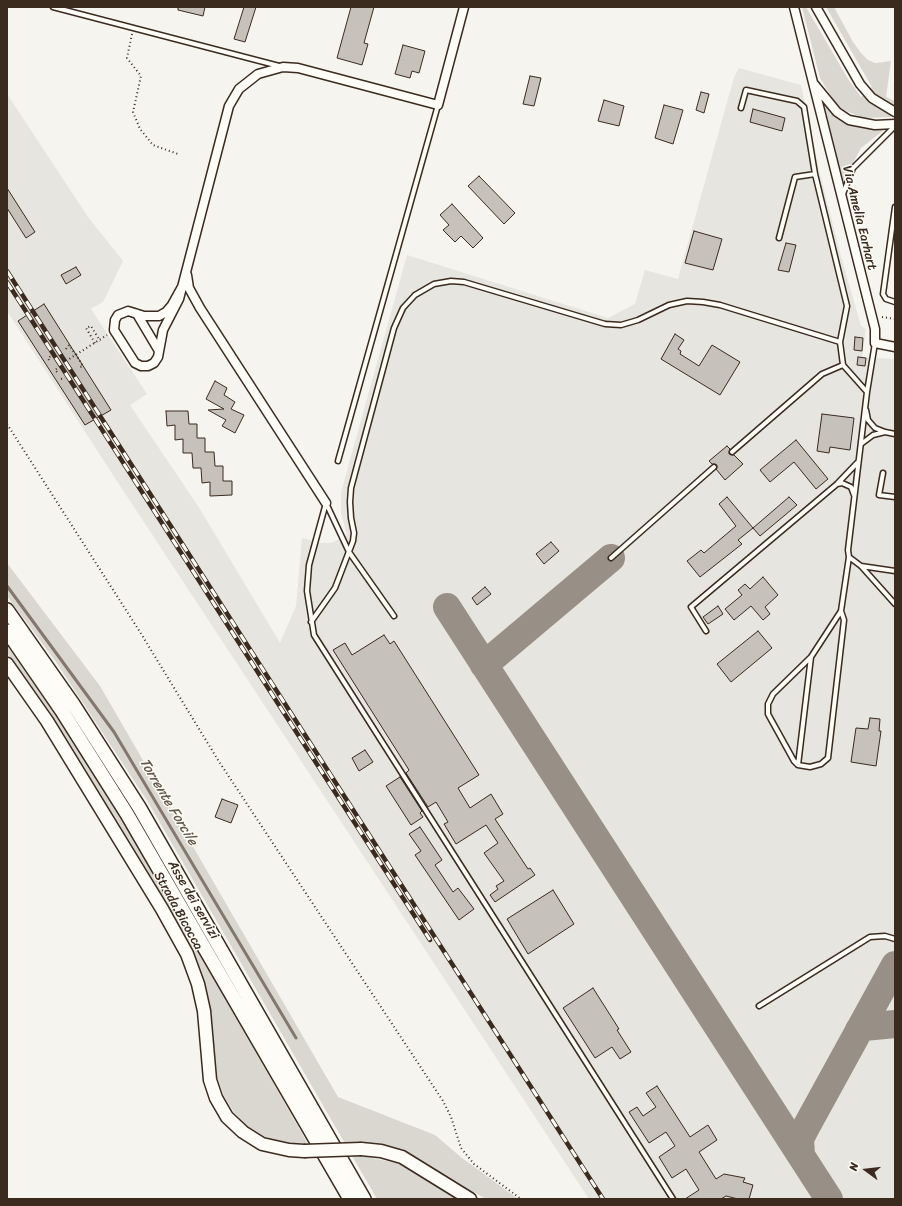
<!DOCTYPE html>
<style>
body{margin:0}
#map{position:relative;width:902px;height:1206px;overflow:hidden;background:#f5f4ee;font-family:Sriracha,sans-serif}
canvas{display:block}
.frame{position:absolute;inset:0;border:8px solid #3b2a1e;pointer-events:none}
.north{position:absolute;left:846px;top:1150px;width:40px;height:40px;-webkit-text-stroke:3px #fdfcf7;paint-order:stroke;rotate:285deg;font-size:11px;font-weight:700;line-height:16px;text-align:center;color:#3b2a1e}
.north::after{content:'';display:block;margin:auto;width:14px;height:18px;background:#3b2a1e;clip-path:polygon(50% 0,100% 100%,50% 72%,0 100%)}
</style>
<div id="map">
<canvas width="902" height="1206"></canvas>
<div class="frame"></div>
<div class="north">N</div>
</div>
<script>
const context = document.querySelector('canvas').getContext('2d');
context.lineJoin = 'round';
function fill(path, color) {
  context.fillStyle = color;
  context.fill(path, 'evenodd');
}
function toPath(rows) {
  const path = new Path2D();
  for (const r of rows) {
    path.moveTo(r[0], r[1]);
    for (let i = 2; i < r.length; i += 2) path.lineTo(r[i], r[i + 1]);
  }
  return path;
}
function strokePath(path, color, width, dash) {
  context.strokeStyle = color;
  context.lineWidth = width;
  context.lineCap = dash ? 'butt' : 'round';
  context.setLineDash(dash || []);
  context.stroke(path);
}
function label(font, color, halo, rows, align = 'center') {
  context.font = font + ' Sriracha,sans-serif';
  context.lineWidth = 3;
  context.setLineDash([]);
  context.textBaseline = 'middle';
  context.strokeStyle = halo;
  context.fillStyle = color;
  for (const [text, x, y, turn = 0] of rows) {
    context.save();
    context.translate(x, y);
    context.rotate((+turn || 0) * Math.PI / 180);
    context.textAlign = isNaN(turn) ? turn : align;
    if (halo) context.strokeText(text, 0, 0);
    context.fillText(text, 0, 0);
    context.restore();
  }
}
fill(toPath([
 [739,68,801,85,820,174,841,256,861,326,866,329,862,357,895,359,895,1199,589,1199,113,475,7,311,7,94,88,217,123,261,103,302,91,309,147,394,130,405,200,509,280,643,296,606,302,538,321,543,331,543,347,535,341,513,341,492,407,255,608,318,635,304,645,270,678,279,729,95,735,75]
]), '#e7e5df');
fill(toPath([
 [802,7,806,7,848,79,861,97,872,87,826,7,834,7,853,42,861,53,868,60,875,63,891,61,886,97,895,101,895,113,890,117,863,118,842,109,833,99,820,78],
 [824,104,838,117,855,125,873,129,889,126,861,148,841,185],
 [7,563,100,686,338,1097,435,1135,462,1158,518,1199,486,1199,396,1148,379,1143,360,1142,362,1156,401,1164,460,1199,377,1199,148,802,56,662,7,596],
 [7,646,55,714,121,817,308,1144,285,1143,265,1137,247,1126,234,1112,223,1095,217,1077,192,951,116,820,51,717,7,653]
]), '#dad6d0');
strokePath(toPath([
 [7,586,114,732,296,1038]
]), '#84786e', 3);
strokePath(toPath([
 [447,607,829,1199],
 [484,665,611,558],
 [859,1030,864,1027,895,1024],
 [801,1155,800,1139,805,1129,895,965]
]), '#988f86', 28);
const building = toPath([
 [178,7,205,7,203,16,178,10,178,7],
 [244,7,256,7,245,42,234,39,244,7],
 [351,7,374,7,364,43,368,44,362,65,337,58,351,7],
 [403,45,425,51,419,73,412,71,410,78,395,74,403,45],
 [530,76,541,78,534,106,523,104,530,76],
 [701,92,709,94,704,113,696,110,701,92],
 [604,100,624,106,619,126,598,121,604,100],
 [664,105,683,110,673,144,655,138,664,105],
 [753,109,785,118,782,131,750,122,753,109],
 [479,176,515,213,504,224,468,186,479,176],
 [7,188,35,232,26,238,7,208,7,188],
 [452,204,483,238,473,248,461,236,455,242,443,230,449,225,440,215,452,204],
 [694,231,722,239,713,270,685,263,694,231],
 [786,243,796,245,789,272,778,270,786,243],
 [76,267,81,275,66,284,61,275,76,267],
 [44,304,111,410,85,425,18,321,44,304],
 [675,334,684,340,678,349,681,351,680,354,699,366,712,345,740,362,720,395,661,359,675,334],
 [855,337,863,338,862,351,854,350,855,337],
 [858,357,866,358,865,366,857,365,858,357],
 [215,381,227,388,224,395,235,402,231,409,244,415,235,433,222,426,226,420,208,410,224,409,206,399,215,381],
 [166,411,188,411,189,424,197,424,197,438,205,438,205,452,214,452,215,466,223,466,223,481,232,481,232,495,210,496,210,482,202,483,201,468,193,468,192,453,183,453,183,439,175,440,175,425,167,426,166,411],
 [822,414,854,418,850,450,830,447,829,453,817,451,822,414],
 [796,440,828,479,816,489,794,462,770,482,760,470,796,440],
 [727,446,730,449,729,454,734,455,743,464,725,480,716,469,717,465,712,464,709,461,727,446],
 [727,497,753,528,738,540,742,544,700,577,687,561,701,550,704,553,736,526,719,504,727,497],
 [789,497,797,505,760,536,753,528,789,497],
 [551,542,559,551,544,564,536,554,551,542],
 [763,577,778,595,765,607,770,614,763,620,751,606,734,620,725,609,742,595,738,590,745,584,750,589,763,577],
 [485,587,491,594,477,605,472,598,485,587],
 [718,606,723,614,708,624,703,617,718,606],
 [758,631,772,648,731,682,717,664,758,631],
 [384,635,390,644,394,641,479,775,458,788,470,808,491,794,503,814,495,819,528,869,530,868,535,875,495,902,490,895,498,889,496,886,504,881,484,853,498,843,486,825,456,844,444,824,448,822,436,802,428,807,406,773,409,770,333,650,345,643,352,655,384,635],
 [870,718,880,719,879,731,881,731,876,766,851,762,856,728,868,729,870,718],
 [365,750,373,762,359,771,352,758,365,750],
 [400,777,422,811,420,813,423,817,411,825,386,786,400,777],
 [222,799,238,805,231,823,215,817,222,799],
 [420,827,442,860,435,865,453,892,458,888,474,909,459,920,415,855,421,851,409,834,420,827],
 [553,890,574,924,528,954,507,919,553,890],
 [593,988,619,1029,617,1030,631,1052,620,1059,612,1047,595,1058,563,1008,593,988],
 [657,1086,690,1137,708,1125,717,1140,699,1152,716,1179,724,1174,745,1178,743,1182,753,1185,749,1199,738,1199,726,1196,721,1199,685,1199,699,1190,686,1169,672,1178,659,1157,675,1146,666,1132,649,1143,629,1112,637,1107,643,1116,656,1107,646,1093,657,1086]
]);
fill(building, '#c7c1bb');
strokePath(building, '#3b2a1e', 1);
const lane = toPath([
 [53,7,279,66],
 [741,108,746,90,797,101,804,107,815,174,847,306,840,342],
 [843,194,853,168,895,126],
 [895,207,883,294,886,299,895,302],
 [779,238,795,177,815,174],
 [867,392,875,343],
 [866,410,868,420,875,428,885,432],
 [861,444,873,435,885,432,895,434],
 [732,452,822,374,843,365],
 [338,461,438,105],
 [883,473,879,495,895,497],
 [837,484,842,483,851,487,854,495],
 [326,503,309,565,307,591,314,635,673,1199],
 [326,503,349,552,394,616],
 [611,558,714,467],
 [861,566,895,571],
 [841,611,844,620,828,758,821,764,810,767,798,765,794,761,768,714,768,704,773,694,811,657,841,611,849,557],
 [311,622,335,588,353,541,354,533,351,518,350,502,351,488,394,328,403,308,415,295,434,284,451,281,464,282,605,324,621,325,638,320,669,305,687,301,703,302,720,305,840,342,843,365,867,392,848,550,849,557,861,566,895,604],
 [706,631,691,607,837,484,858,462],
 [798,765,811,657],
 [759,1006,870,937,885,936,895,939]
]);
const street = toPath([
 [794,7,875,329,875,343,895,347],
 [816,7,860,84,872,98,895,112],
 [814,84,837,112,849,120,875,125,895,124],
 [187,275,189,288,200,308,326,503],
 [182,287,172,305,166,312,159,316,144,316,128,311,118,315,115,320,114,330,135,363,141,366,148,366,154,363,158,357,163,330,179,299,229,106,239,89,258,74,283,67,298,68,438,105,464,7],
 [137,314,159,351]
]);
const secondary = toPath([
 [7,664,47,721,162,909,187,954,198,984,204,1011,210,1080,216,1098,227,1117,243,1132,262,1144,289,1150,304,1151],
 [361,1149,381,1151,402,1157,470,1199]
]);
const primary = toPath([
 [7,610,73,704,139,807,364,1199],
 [7,631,62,711,127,814,350,1199]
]);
strokePath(lane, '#3b2a1e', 7);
strokePath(street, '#3b2a1e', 11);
strokePath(secondary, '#3b2a1e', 15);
strokePath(primary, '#3b2a1e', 16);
strokePath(toPath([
 [132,34,127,58,141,76,133,112,140,129,153,145,178,154],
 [882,317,895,319],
 [95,343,86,328,91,326,100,341],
 [66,349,69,345,76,355,83,366,78,368],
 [49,360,48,358,51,356],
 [66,361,107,335],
 [57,372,55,370,59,367],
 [61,379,65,378],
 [7,424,140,632,218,760,443,1101,451,1117,461,1148,474,1164,521,1199]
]), '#3b2a1e', 2, [1, 3]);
strokePath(lane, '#fdfcf7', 4);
strokePath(street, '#fdfcf7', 8);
strokePath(secondary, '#fdfcf7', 12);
strokePath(primary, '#fdfcf7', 13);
const rail = toPath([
 [7,271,603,1199],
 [7,282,430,940]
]);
strokePath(rail, '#3b2a1e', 4.5);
strokePath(rail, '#fdfcf7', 3, [9]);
const secondaryBridge = toPath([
 [304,1151,361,1149]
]);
strokePath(secondaryBridge, '#3b2a1e', 15, []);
strokePath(secondaryBridge, '#fdfcf7', 12);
label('13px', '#3b2a1e', '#fdfcf7', [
 ["Via Amelia Earhart",859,218,76],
 ["Asse dei servizi",193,900,60],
 ["Strada Bicocca",178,911,61]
]);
label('italic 14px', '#65584d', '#fdfcf7', [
 ["Torrente Forcile",168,802,59]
]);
</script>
